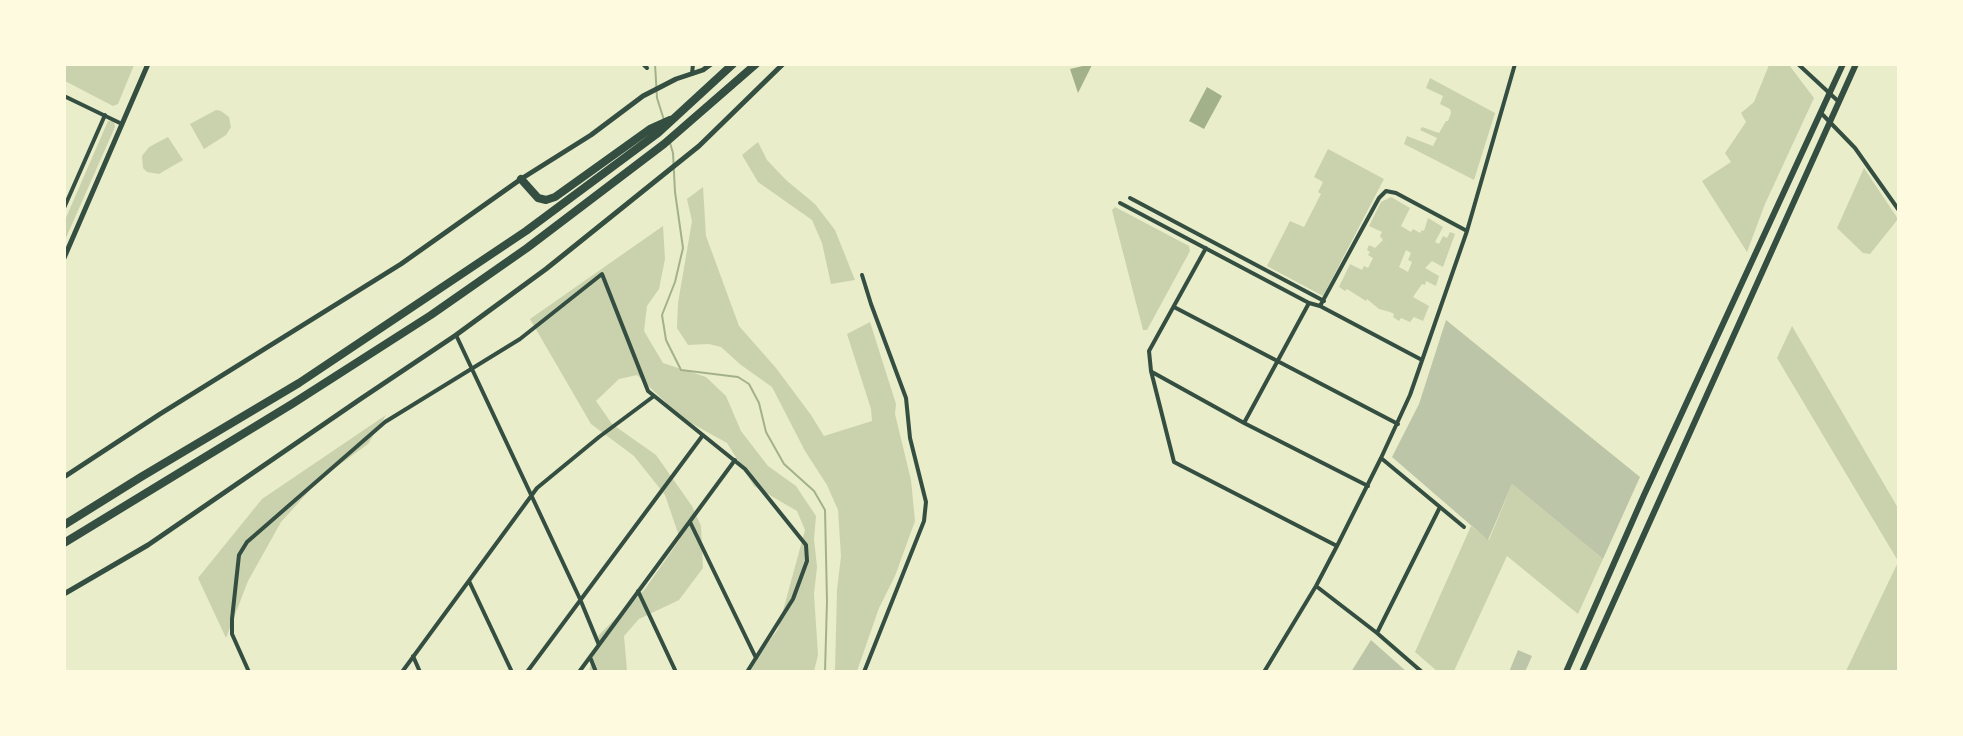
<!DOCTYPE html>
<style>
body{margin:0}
#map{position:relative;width:1963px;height:736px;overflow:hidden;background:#e9edc9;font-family:"Alegreya Sans",sans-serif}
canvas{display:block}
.frame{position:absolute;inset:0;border:66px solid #fefae0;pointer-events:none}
</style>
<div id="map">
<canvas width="1963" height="736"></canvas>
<div class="frame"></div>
</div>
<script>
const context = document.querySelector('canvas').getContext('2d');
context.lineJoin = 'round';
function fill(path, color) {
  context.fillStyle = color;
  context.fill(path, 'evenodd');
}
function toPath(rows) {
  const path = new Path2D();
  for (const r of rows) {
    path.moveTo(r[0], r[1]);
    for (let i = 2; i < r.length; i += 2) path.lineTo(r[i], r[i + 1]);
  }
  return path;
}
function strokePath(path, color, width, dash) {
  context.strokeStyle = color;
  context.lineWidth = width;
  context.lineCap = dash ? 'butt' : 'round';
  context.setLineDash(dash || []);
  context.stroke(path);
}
fill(toPath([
 [64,65,65,64,134,65,118,104,113,106,65,81],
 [1769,65,1789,65,1814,98,1765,204,1747,252,1702,181,1731,162,1725,153,1746,122,1741,113,1754,102],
 [1430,78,1495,113,1474,180,1404,144,1407,136,1433,146,1437,138,1420,130,1422,127,1439,133,1446,121,1448,121,1451,113,1450,109,1440,104,1443,96,1426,88],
 [216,110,221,111,229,117,231,127,226,135,204,149,190,124],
 [108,121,114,121,115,127,65,240,65,220],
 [168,137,183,160,159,174,147,172,143,168,142,156,149,147],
 [758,142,767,160,786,180,815,204,835,230,855,280,831,284,822,243,812,220,758,182,742,155],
 [1328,149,1384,179,1323,296,1267,266,1290,221,1304,227,1321,194,1318,192,1323,182,1314,177],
 [1864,168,1898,219,1870,254,1863,253,1837,228],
 [703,187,706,236,739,326,776,368,811,415,824,436,872,421,871,409,847,334,870,322,896,404,895,414,911,480,915,521,895,576,879,608,857,671,835,671,837,590,841,556,838,510,827,485,805,451,772,387,741,365,721,347,709,344,688,345,677,328,678,303,692,221,687,199],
 [1391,197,1410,208,1401,226,1411,232,1413,229,1420,233,1422,230,1424,231,1428,218,1443,227,1435,242,1439,244,1443,236,1447,238,1450,232,1455,234,1443,267,1432,261,1425,268,1439,276,1436,286,1426,281,1425,285,1422,284,1413,297,1429,306,1423,321,1414,317,1410,322,1401,318,1399,321,1393,317,1394,314,1390,312,1379,309,1367,299,1366,301,1347,289,1345,291,1339,287,1350,264,1362,270,1364,266,1368,268,1373,258,1368,255,1370,252,1367,250,1369,245,1375,248,1383,240,1380,236,1382,232,1369,226,1381,202],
 [1406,250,1411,253,1408,260,1412,262,1408,272,1399,267],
 [1115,207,1189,246,1190,251,1147,330,1143,330,1112,210],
 [663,226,665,259,659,289,647,306,644,331,663,363,706,377,726,396,741,431,768,466,796,486,816,516,814,539,817,567,814,594,818,655,814,671,747,671,778,629,805,530,797,511,754,486,727,443,682,418,637,375,619,379,596,401,612,424,656,455,692,506,701,526,703,568,679,600,639,619,624,636,627,671,589,671,599,635,645,589,680,539,665,495,634,456,591,424,530,319],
 [1792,326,1898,508,1898,561,1777,358],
 [386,415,368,444,321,478,281,522,248,581,226,638,198,578,262,499],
 [1512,484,1603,559,1578,614,1507,556,1454,671,1437,671,1415,652,1471,526,1489,540],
 [1898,562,1898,671,1846,671]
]), '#cad2ad');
fill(toPath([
 [1087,65,1092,65,1078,93,1070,69],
 [1207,87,1222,96,1204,129,1189,121]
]), '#a3b18a');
strokePath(toPath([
 [655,64,657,98,664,120],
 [670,143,673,153,675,192,683,248,675,282,662,315,666,340,681,370,738,377,749,384,759,403,766,432,784,464,814,491,825,510,827,601,825,672]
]), '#a3b18a', 2);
fill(toPath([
 [1446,320,1640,477,1603,559,1512,484,1488,540,1392,457,1419,404],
 [1371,640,1407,672,1351,672],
 [1518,650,1532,656,1525,672,1509,672]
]), '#bcc5a7');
strokePath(toPath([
 [643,64,647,68],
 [1798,64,1839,102],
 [692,74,693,64],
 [64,96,122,124],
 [1821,113,1855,148,1898,209],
 [1130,198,1324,301],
 [1120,203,1309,303,1320,306,1422,360],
 [64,208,105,115],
 [1206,248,1149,351,1151,371,1174,462,1337,546],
 [862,275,871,304,906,398,910,438,926,502,924,521,864,672],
 [1320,306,1379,198,1386,191,1396,193,1467,231],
 [1174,307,1398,424],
 [456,335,580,599,599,645],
 [1152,372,1244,423,1368,486],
 [1244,423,1309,303],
 [1381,458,1464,527],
 [690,522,756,658],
 [469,581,512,672],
 [1316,586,1377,633,1422,672],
 [638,591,676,672],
 [1377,633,1440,507],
 [413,656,420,672],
 [590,657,596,672],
 [249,672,232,634,232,619,239,555,247,542,385,422,520,339,602,274,648,391,745,469,806,545,807,561,793,599,747,672],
 [402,672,537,488,599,437,654,396],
 [527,672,703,435],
 [579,672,735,460],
 [1264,672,1316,586,1337,546,1381,458,1410,395,1467,231,1515,64]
]), '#344e41', 4);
strokePath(toPath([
 [64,477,160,414,401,264,521,179,591,135,643,96,676,79,703,70,711,64],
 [64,594,148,545,359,400,456,335,546,269,699,146,783,64]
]), '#344e41', 5);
strokePath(toPath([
 [64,258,148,64]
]), '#344e41', 5);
strokePath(toPath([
 [1566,672,1644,495,1843,64],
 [1582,672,1856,64]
]), '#344e41', 6);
strokePath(toPath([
 [521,179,538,198,546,200,555,197,650,129,670,120],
 [64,525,141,477,299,383,526,231,658,133,733,64],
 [64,543,292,404,431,315,527,248,664,144,756,64]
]), '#344e41', 8);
</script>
